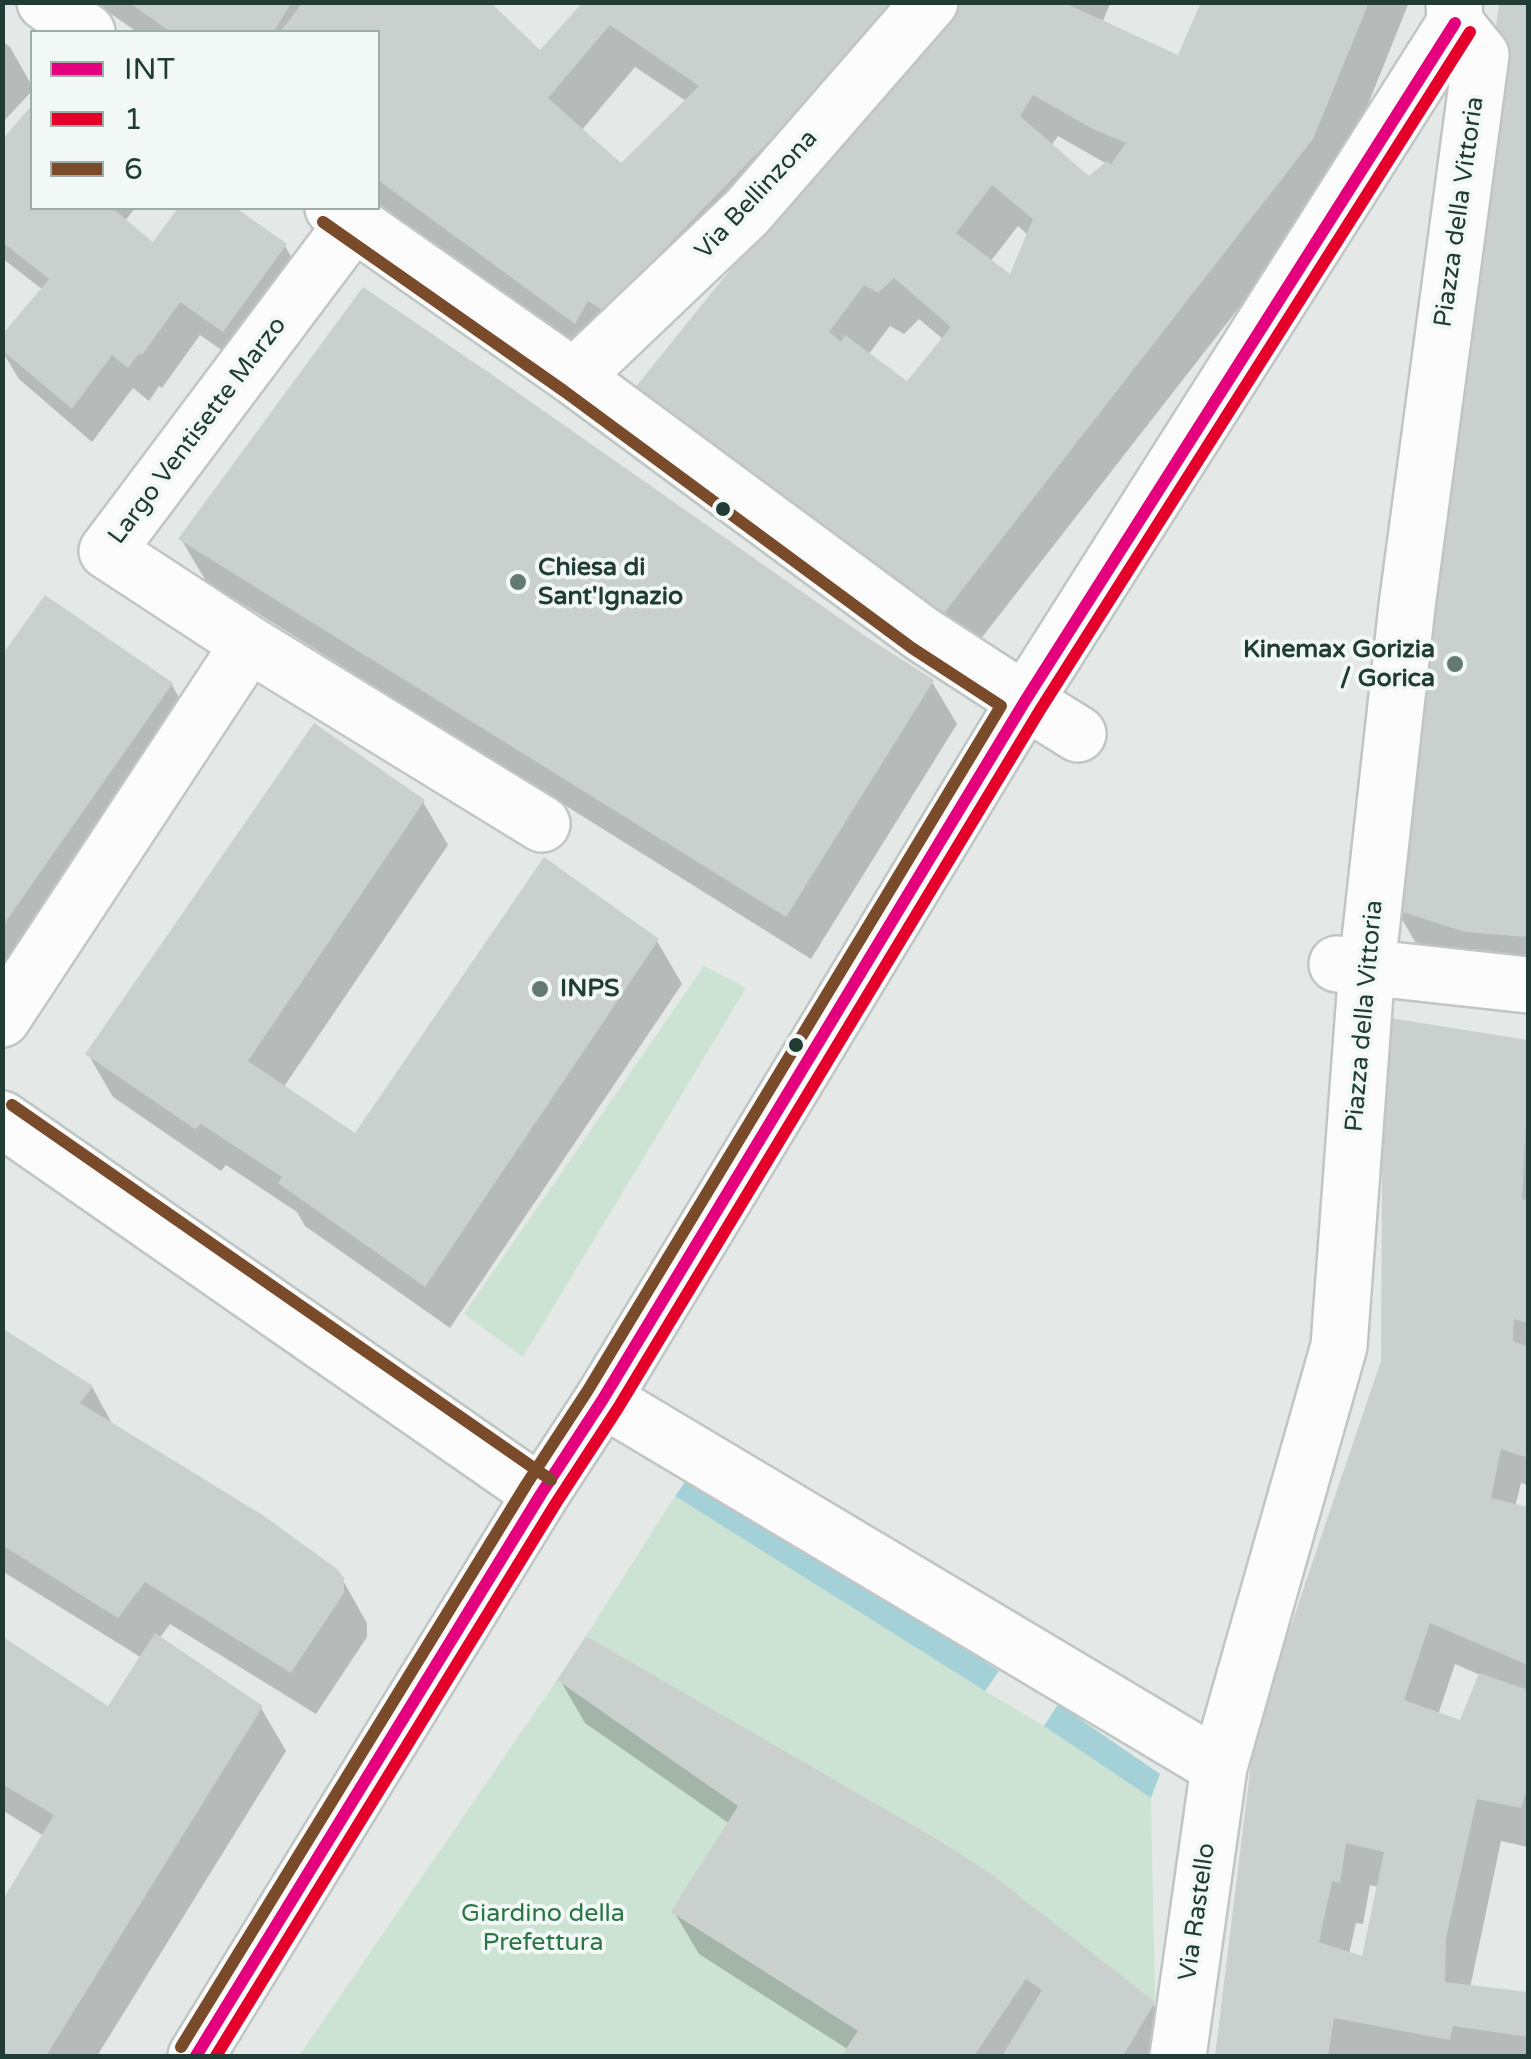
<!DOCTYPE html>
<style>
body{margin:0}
#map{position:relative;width:1531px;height:2059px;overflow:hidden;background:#e4e9e7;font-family:"Varela Round",sans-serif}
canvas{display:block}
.frame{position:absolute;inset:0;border:5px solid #213c35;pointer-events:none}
.legend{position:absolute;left:30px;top:30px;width:350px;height:180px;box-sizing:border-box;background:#f1f8f5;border:2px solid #9eada8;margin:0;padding:12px 18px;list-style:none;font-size:30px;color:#213c35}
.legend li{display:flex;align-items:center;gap:20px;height:50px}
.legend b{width:50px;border:2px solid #9eada8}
</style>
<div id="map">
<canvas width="1531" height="2059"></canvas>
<div class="frame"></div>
<ul class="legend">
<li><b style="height:12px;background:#e5007d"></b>INT</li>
<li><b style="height:12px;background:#e4002b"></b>1</li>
<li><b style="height:12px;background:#7a4b2a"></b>6</li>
</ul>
</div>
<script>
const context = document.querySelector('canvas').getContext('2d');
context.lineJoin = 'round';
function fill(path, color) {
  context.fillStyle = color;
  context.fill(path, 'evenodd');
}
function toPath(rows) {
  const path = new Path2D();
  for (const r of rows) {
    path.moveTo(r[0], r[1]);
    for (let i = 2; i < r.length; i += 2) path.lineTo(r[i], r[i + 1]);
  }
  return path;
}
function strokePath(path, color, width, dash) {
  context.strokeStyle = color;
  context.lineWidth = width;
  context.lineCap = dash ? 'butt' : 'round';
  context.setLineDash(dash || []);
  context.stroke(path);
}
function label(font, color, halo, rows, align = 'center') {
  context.font = font + ' "Varela Round",sans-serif';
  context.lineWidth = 8;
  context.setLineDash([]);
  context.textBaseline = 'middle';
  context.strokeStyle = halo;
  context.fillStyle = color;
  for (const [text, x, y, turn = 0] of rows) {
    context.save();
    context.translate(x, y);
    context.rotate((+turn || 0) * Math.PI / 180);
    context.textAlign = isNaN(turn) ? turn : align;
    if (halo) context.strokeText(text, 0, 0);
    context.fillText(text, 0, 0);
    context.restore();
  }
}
fill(toPath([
 [704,966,746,988,523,1357,464,1314],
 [675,1496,985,1691,1044,1726,1151,1798,1155,2002,930,1835,586,1636],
 [557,1680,738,1806,858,2031,841,2056,299,2056]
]), '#cce2d3');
fill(toPath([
 [691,1474,999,1671,985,1691,675,1496],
 [1058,1704,1160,1774,1151,1798,1044,1726]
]), '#a4d1d8');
fill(toPath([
 [94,2,486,2,541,53,587,2,1111,2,1102,23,1179,59,1204,2,1409,2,1337,182,969,654,662,432,818,159,600,365,378,203,378,32,137,32],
 [635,67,686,101,621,167,581,131],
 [1058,136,1107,164,1089,179,1051,146],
 [1018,226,1029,236,1011,278,990,262],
 [919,319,944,340,907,384,868,355,890,326,904,334],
 [1502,2,1528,2,1528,977,1421,952,1396,909],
 [2,41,10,47,32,86,32,91,2,123],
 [32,109,32,208,135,208,125,221,154,246,181,208,232,208,285,246,305,281,243,365,200,335,162,388,159,386,149,401,133,388,92,442,19,379,2,351,2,339,43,290,2,258,2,144],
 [181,539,866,640,932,682,957,724,811,959,206,581],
 [46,599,172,685,196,728,2,1004,2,659],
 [423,802,448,845,283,1088,356,1136,657,941,682,984,450,1328,305,1226,297,1212,226,1165,221,1171,113,1097,88,1054],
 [1386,1020,1528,1043,1528,1485,1521,1483,1515,1507,1528,1510,1528,1847,1501,1841,1470,1988,1528,1994,1528,2056,1217,2056,1257,1731,1383,1362],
 [1455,1664,1480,1675,1462,1724,1438,1715],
 [1370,1885,1379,1887,1364,1959,1349,1954,1356,1923,1363,1924],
 [2,1331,92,1387,114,1427,342,1579,367,1623,367,1637,316,1714,170,1624,159,1639,261,1708,286,1751,97,2056,2,2056,2,1903,44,1836,2,1810,2,1639,109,1710,142,1658,2,1571],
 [560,1680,1153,2004,1178,2047,1172,2056,844,2056,849,2050,699,1954,674,1912,730,1824,585,1723]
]), '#0003');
fill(toPath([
 [128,2,292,2,273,32,171,32],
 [303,2,490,2,540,50,583,2,904,2,604,311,588,301,575,324,378,180,378,32,280,32],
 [610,25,699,86,621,163,548,98],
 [946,2,1068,2,1067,4,1178,55,1201,2,1369,2,1313,139,944,613,634,389],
 [1033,95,1091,128,1126,143,1111,164,1107,161,1089,176,1020,116],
 [992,185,1033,219,1010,274,956,233],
 [894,278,951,327,907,381,845,335,841,342,829,332,864,285,878,293],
 [1499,2,1528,2,1528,937,1465,932,1393,909],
 [32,105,32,208,112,208,153,242,178,208,236,208,287,244,223,332,180,302,142,355,139,353,128,368,112,355,72,409,2,350,2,335,49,279,2,242,2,140],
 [363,287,491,374,868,638,934,680,786,917,178,539],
 [45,595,173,683,2,927,2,655],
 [314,723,425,800,248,1061,355,1133,544,857,659,939,425,1287,278,1183,282,1177,201,1124,195,1129,85,1054],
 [1383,1017,1528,1040,1528,1123,1526,1122,1522,1199,1528,1200,1528,1323,1514,1319,1513,1341,1528,1347,1528,1458,1501,1449,1491,1498,1528,1507,1528,1665,1430,1623,1404,1700,1460,1720,1479,1673,1528,1690,1528,1786,1521,1808,1477,1799,1446,1938,1445,1982,1528,1992,1528,2037,1453,2026,1450,2040,1334,2018,1328,2056,1215,2056,1255,1731,1381,1361],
 [1346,1843,1384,1852,1362,1956,1319,1942,1332,1881,1340,1883],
 [2,1328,93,1386,80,1403,264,1516,337,1569,344,1578,344,1593,291,1673,145,1582,118,1618,2,1545],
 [155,1633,263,1706,46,2056,2,2056,2,1901,54,1815,2,1784,2,1636,108,1706],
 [586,1636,930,1835,991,1874,1155,2002,1123,2056,1002,2056,1042,1990,1026,1979,974,2056,841,2056,858,2031,671,1912,738,1806,557,1680]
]), '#cad0cd');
const street = toPath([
 [354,222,107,551,249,644,542,824],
 [574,377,747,212,930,2],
 [1025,701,1078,734],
 [1337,964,1528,985],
 [2,1019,249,644],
 [603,1399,1219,1767],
 [1178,2056,1219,1767,1339,1346,1367,967,1407,606,1481,55,1455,23]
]);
const secondary = toPath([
 [45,2,87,32],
 [333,208,574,377,922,634,1025,701],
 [2,1119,541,1494],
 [196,2056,541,1494,603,1399,1025,701,1455,23,1454,2]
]);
strokePath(street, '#c1c6c4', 60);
strokePath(secondary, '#bfc6c4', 60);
strokePath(street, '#fbfcfb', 55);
strokePath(secondary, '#fbfcfb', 55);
strokePath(toPath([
 [196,2056,541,1494,603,1399,1025,701,1455,23]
]), '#e5007d', 12);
strokePath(toPath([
 [216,2056,556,1503,618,1408,1040,710,1470,32]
]), '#e4002b', 12);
strokePath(toPath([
 [12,1105,551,1480],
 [181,2047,526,1485,588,1390,1001,706,912,648,564,391,323,222]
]), '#7a4b2a', 12);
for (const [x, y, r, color] of [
 [723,509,9,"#213c35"],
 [518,582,10,"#657973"],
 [1455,664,10,"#657973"],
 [540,989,10,"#657973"],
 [796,1045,9,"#213c35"]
]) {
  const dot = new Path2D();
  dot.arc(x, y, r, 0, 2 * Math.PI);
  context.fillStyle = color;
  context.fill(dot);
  strokePath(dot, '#f1f8f5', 4);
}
label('25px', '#213c35', '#f1f8f5', [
 ["Via Bellinzona",757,195,-47],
 ["Piazza della Vittoria",1460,212,-82],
 ["Largo Ventisette Marzo",198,431,-53],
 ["Piazza della Vittoria",1365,1016,-85],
 ["Via Rastello",1198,1912,-82]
]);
label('bold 25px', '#213c35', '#f1f8f5', [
 ["Chiesa di",538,568],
 ["Sant'Ignazio",538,597],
 ["Kinemax Gorizia",1435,650,"right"],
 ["/ Gorica",1435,679,"right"],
 ["INPS",560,989]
], 'left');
label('25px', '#2b7446', '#f1f8f5', [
 ["Giardino della",543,1914],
 ["Prefettura",543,1943]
]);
</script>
